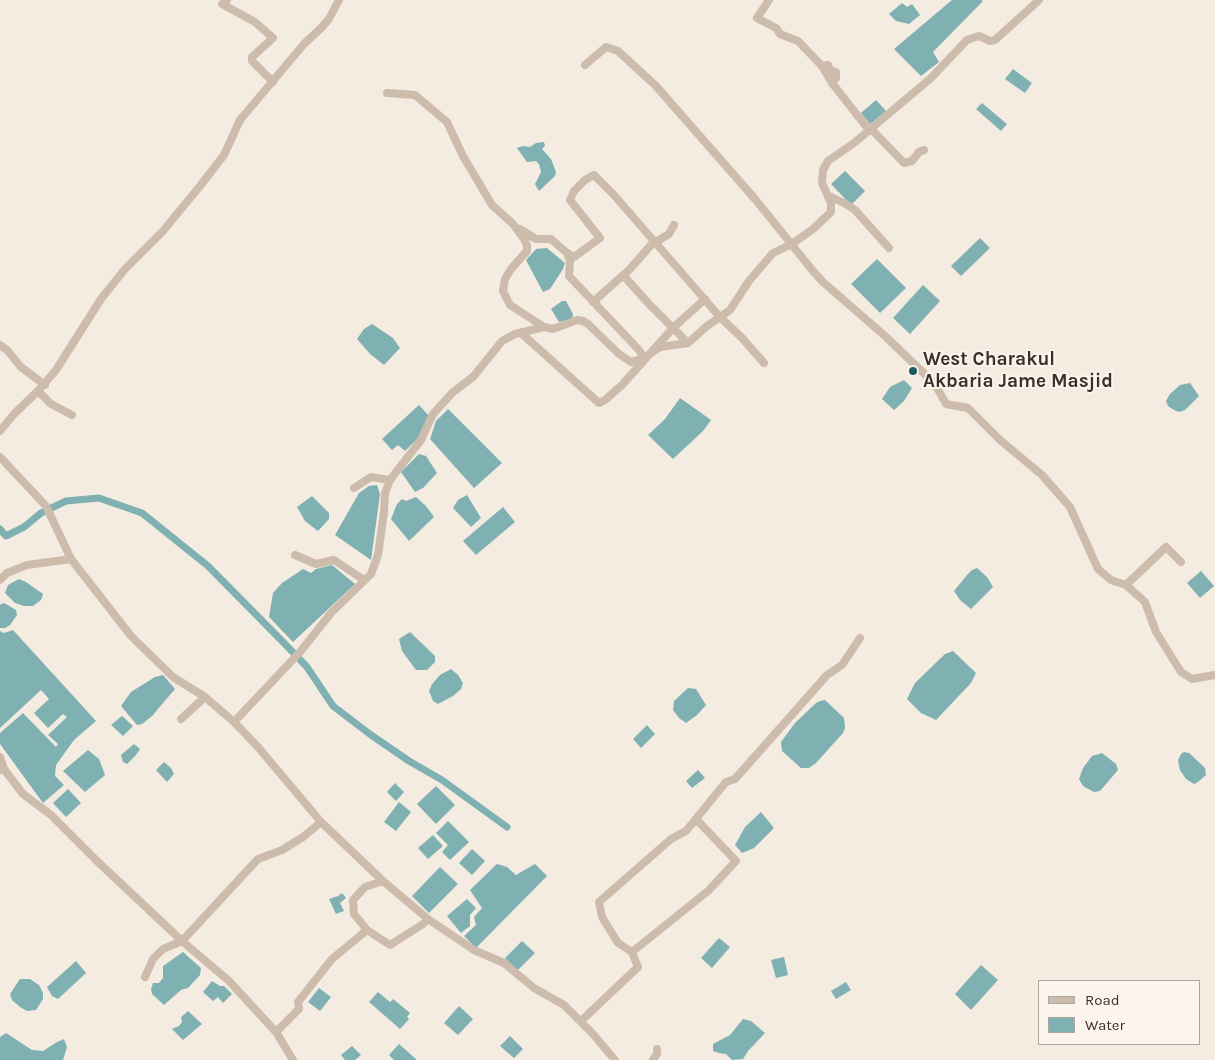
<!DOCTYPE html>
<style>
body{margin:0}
#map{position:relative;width:1215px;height:1060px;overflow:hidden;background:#f4ebe1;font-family:Karla,sans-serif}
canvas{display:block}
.legend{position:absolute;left:1038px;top:980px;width:162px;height:65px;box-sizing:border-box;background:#fbf5ee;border:1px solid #aea6a0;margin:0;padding:6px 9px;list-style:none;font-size:15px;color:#3b302b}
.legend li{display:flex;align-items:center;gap:10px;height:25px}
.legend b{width:25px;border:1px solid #aea6a0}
</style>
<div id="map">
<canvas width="1215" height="1060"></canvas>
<ul class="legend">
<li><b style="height:6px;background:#cdbbac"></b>Road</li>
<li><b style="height:14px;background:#7fb0b2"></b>Water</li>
</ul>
</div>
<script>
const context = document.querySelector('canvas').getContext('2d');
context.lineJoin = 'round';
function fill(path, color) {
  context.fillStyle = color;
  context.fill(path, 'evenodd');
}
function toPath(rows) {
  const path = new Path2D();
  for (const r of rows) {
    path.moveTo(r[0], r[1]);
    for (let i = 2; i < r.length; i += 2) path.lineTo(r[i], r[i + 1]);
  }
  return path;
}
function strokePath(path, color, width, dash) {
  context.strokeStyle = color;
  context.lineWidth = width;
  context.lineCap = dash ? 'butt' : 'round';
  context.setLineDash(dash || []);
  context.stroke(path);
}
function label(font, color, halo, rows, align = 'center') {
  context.font = font + ' Karla,sans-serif';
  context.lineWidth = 4;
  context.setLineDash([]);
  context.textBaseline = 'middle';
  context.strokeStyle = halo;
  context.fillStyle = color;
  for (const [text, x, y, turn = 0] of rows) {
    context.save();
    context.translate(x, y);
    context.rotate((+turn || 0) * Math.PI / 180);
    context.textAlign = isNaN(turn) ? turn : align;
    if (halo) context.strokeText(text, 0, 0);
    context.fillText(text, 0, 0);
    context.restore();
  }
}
fill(toPath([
 [952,0,981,0,983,1,933,52,939,62,921,76,894,49],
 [902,3,907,7,912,4,920,15,909,24,896,21,889,14],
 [1013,69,1032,83,1025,93,1005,79],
 [876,100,886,111,870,124,861,113],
 [982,103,1007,124,1001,131,976,109],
 [544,142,545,146,542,149,551,159,556,172,555,176,539,191,535,184,541,172,539,164,536,161,527,162,517,148,523,146,530,147,536,143],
 [845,171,865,191,851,205,831,184],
 [980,238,990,248,961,276,951,266],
 [547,248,565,263,563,269,550,289,543,292,526,260,536,249],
 [877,259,906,288,880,313,851,284],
 [923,285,940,301,910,334,893,318],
 [562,301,566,301,573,314,572,319,559,322,551,309],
 [372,324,393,338,400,348,384,365,370,354,357,339,364,329],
 [904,380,912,388,904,401,894,410,882,399,890,387],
 [1190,383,1199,396,1185,410,1179,412,1174,410,1168,406,1166,401,1170,394,1180,385],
 [680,398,711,420,703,431,673,459,648,435,665,419],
 [419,405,429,416,417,439,405,451,398,445,392,450,382,439],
 [448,409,502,463,474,488,430,439,436,421],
 [419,454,426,456,437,473,423,488,415,492,401,472],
 [377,485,380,494,371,560,335,535,359,493,369,486],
 [467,495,481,518,471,527,453,508,458,500],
 [312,496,329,513,329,519,318,531,305,521,297,507],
 [416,497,426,506,434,517,409,541,391,519,397,504,402,499,406,501],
 [503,507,515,522,476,555,463,541],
 [332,565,355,584,293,642,269,617,273,593,282,583,303,569,311,573,316,569],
 [977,568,987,577,993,587,971,609,960,600,954,591,967,575,972,570],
 [1201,571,1214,586,1200,598,1187,583],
 [19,579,26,582,43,594,41,600,33,606,24,606,15,603,5,593,8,585],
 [3,603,6,604,16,610,17,615,10,625,5,628,0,628,0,605],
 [13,630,96,721,74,740,56,765,55,776,64,785,43,803,0,744,0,733,23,713,56,747,58,744,48,735,67,717,63,714,48,728,34,713,49,699,41,690,0,728,0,631,4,633],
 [410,632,435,656,435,662,427,670,416,670,402,651,399,639],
 [953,651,976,673,971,683,936,720,921,713,907,699,915,683,945,654],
 [451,669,458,675,463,683,461,689,453,696,438,704,433,701,429,691,432,684,440,675],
 [163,675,175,689,152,716,142,724,137,725,121,706,131,692,155,677],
 [688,688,696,689,706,705,697,715,686,723,679,718,673,710,674,701],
 [825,700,844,718,845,728,843,733,816,763,809,768,801,768,782,751,781,742,795,723,816,703,820,701],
 [122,716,133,726,123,736,111,725],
 [647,725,655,734,641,748,633,739],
 [134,744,140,749,136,755,127,764,123,762,121,755],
 [88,750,99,759,105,775,85,792,63,771],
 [1184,752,1189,753,1205,768,1206,775,1198,782,1194,784,1186,779,1180,770,1178,760,1181,754],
 [1102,753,1116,764,1118,770,1100,791,1094,792,1083,786,1079,779,1083,768,1092,756],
 [164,762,171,768,174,774,167,782,156,770],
 [698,770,705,778,692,788,686,781],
 [395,783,404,792,396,801,387,792],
 [436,786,455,805,436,824,417,804],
 [68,789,81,803,66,817,53,803],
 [399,802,411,812,396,831,384,822],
 [761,812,774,828,754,848,742,853,735,845,745,827],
 [448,821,469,842,450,860,442,852,448,845,436,833],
 [433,835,443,846,428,859,418,848],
 [472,849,485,861,472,875,459,863],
 [497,864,507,867,516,875,535,864,547,876,476,948,464,936,476,925,474,917,482,908,470,890],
 [440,867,458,884,429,913,412,896],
 [342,893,346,898,340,903,344,911,336,914,329,899,338,896],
 [467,899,476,908,470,915,470,926,461,933,447,916],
 [719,938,730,947,712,968,701,958],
 [522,941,535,953,517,971,505,958],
 [183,952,201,968,200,975,188,988,181,990,164,1005,152,994,151,989,153,983,159,983,163,978,163,966],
 [784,957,788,975,776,978,771,960],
 [76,961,86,973,58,999,52,996,47,987],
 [981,965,998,980,971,1010,955,994],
 [20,979,30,979,39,985,43,993,43,999,36,1010,27,1011,20,1007,12,1000,10,994],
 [212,981,220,986,224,986,232,994,223,1003,218,997,213,1001,203,992],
 [846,982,851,990,836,999,831,991],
 [319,988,331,997,320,1011,308,1002],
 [378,992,390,1002,393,999,410,1013,407,1017,409,1019,400,1029,369,1002],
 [459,1006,473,1019,458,1035,444,1023],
 [188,1011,202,1024,183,1040,172,1029,179,1026,182,1022,181,1017],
 [743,1019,751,1021,765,1033,748,1051,743,1059,732,1060,726,1054,719,1053,713,1051,713,1044,730,1035],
 [6,1033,32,1050,43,1051,57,1042,64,1039,67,1047,63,1060,0,1060,0,1037],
 [510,1036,523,1049,514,1058,500,1046],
 [399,1044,417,1060,394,1060,389,1055],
 [352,1046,361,1055,355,1060,345,1060,341,1055]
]), '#7fb0b2');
strokePath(toPath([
 [0,529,6,536,24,527,41,513,66,501,99,498,142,513,208,566,285,644,307,667,333,706,371,735,409,761,442,780,507,827]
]), '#7fb0b2', 7);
strokePath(toPath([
 [227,0,222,4,255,22,273,38,252,57,252,61,273,82],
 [769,0,757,18,776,28,780,34,798,41,822,66,832,83,869,130,873,131,904,163,912,161,919,152,924,150],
 [585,65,606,47,618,51,656,86,755,199,813,271,823,282,885,336,935,384,946,404,968,408,1000,440,1042,475,1070,507,1098,569,1111,580,1126,585,1145,602,1156,632,1181,672,1192,679,1215,675],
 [822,66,828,65,830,70,836,72,836,78,832,83],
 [387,93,415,95,447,122,463,156,492,205,513,224,524,239,527,245,527,251,511,269,505,279,503,291,510,305,544,327],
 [829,196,846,204,855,210,889,248],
 [520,229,536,239,551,239,567,253,570,260,569,276,639,350,644,358],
 [567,253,574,257,600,238,570,200,574,191,585,180,594,175,614,195,720,317,742,338,764,363],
 [623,275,649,304,688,343],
 [593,302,629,270,651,245,669,234,674,225],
 [521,333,599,403,605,400,622,385,673,328,705,299],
 [0,345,7,350,21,367,45,385],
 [38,391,56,370,101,299,125,269,163,231,200,186,224,155,240,120,304,44,321,28,329,19,339,0],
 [0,431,14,414,38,391,51,404,72,415],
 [0,457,46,506,71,559,131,636,173,677,205,697,234,722,300,652,331,613,371,574,378,555,384,512,385,493,390,480],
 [354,488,371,477,390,480,421,440,433,414,453,392,473,377,502,341,515,334,544,327,553,329,577,320,583,321,588,324,619,354,631,362,644,358,660,347,688,343,707,326,730,310,749,281,773,253,792,244,813,229,831,212,831,203,822,183,823,170,828,161,854,143,931,78,967,40,979,36,990,41,995,40,1039,0],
 [295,555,316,564,334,560,364,580],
 [0,580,7,573,27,565,71,559],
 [1126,585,1166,547,1181,562],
 [181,719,205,697],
 [234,722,258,747,321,822,383,881,428,919,474,950,504,963,534,988,564,1005,593,1034,615,1060],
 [0,757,4,769,0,770],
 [4,769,23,794,51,815,97,861,182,941,229,981,276,1032,293,1060],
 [383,881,365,887,353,900,354,914,367,930,390,945,423,924,428,919],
 [632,952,618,943,602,917,599,902,671,839,686,831,726,782,735,779,827,675,842,665,860,638],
 [145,977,153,959,163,949,182,941,258,859,282,850,303,837,321,822],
 [581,1021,638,967,632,952,708,891,736,861,696,819],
 [276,1032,299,1009,298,1002,332,959,367,930],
 [653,1060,657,1054,657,1049]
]), '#cdbbac', 8);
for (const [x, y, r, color] of [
 [913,371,5,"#1f5a5e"]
]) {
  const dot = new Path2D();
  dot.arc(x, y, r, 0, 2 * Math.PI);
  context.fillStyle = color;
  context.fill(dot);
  strokePath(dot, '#fbf5ee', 2);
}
label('bold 19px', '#3b302b', '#fbf5ee', [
 ["West Charakul",923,360],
 ["Akbaria Jame Masjid",923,382]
], 'left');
</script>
